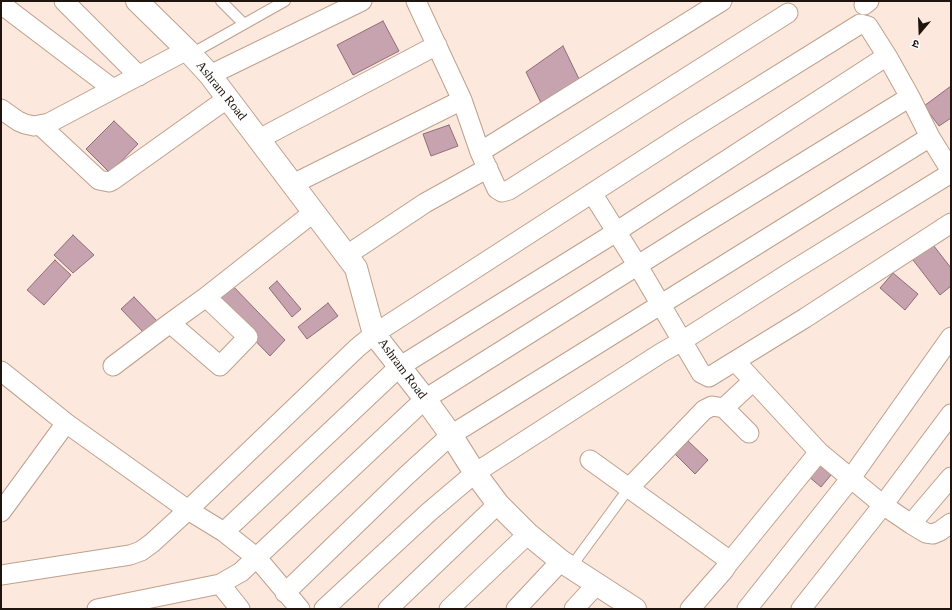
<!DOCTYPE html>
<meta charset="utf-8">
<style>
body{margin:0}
#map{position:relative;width:952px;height:610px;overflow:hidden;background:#fce8dc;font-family:Georgia,"Noto Sans Devanagari",serif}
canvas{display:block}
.frame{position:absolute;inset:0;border:2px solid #20150e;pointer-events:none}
.north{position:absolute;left:900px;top:12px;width:40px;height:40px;-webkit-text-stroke:3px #fff;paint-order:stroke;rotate:199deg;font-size:11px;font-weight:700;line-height:16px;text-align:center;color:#20150e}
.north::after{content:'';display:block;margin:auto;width:14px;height:18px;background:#20150e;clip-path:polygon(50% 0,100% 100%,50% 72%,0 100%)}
</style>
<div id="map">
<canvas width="952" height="610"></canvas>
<div class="frame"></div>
<div class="north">उ</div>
</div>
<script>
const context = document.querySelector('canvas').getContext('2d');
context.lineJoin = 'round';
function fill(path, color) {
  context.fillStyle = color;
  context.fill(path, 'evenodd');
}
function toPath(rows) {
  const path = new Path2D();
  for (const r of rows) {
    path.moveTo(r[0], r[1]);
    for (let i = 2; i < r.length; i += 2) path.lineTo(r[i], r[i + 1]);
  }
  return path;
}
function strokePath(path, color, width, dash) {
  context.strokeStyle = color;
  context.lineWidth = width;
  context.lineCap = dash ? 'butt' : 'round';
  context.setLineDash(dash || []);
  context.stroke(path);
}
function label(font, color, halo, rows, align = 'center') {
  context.font = font + ' Georgia,serif';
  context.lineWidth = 3.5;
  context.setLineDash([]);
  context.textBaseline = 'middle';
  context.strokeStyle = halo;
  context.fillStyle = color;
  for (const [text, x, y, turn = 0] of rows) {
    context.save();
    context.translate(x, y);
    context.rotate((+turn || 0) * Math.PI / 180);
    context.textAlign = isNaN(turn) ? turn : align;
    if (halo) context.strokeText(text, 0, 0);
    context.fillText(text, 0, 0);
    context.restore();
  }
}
const building = toPath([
 [383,21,399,51,353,75,337,45,383,21],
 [563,46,579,79,542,105,526,72,563,46],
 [951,86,951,118,939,126,924,106,951,86],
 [114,121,138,144,110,173,86,149,114,121],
 [449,125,458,146,431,156,423,134,449,125],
 [73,235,94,255,73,273,54,255,73,235],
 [930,241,951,268,951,286,940,295,910,256,930,241],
 [55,260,71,275,44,305,27,290,55,260],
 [893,273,918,294,905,310,880,288,893,273],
 [277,281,301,309,292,317,269,288,277,281],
 [229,282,285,340,270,356,213,297,229,282],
 [134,297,159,323,146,335,121,309,134,297],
 [328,303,338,316,307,339,298,327,328,303],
 [687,440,708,460,695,474,674,453,687,440],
 [823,459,835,470,821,487,808,476,823,459]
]);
fill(building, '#c7a3b0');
strokePath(building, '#8e6d78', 1);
const lane = toPath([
 [221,1,244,24],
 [191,54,285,1],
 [571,567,629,488]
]);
const street = toPath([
 [64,1,139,76],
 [416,1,462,100,480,152,497,189,502,192,509,190,788,13],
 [1,4,113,89],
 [864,5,869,1],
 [210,75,362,1],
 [1,109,18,121,25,124,34,126,49,123,187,50],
 [40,125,99,180,109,182,113,180,228,98],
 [259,139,437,45],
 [480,152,722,1],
 [293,184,462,100],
 [592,193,638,266,701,373,709,377,805,318,951,223],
 [347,255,425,203,488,168],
 [170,323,220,366,248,337,206,297],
 [735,361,819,452,883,505,911,524,926,533,933,534,940,531,951,523],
 [113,366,170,323,206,297,314,212],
 [1,371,66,423,188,510,224,532,257,558,300,609],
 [724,408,753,381],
 [590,460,726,558,728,564,724,570,690,609],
 [629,488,704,410,712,406,724,408,749,433],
 [1,512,66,423],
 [911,524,951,477],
 [224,532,399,367,605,239,887,56],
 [728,564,819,452],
 [1,575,130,555,141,551,152,543,188,510,357,348,374,334,685,133,860,24,868,26,887,56,910,97,930,137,951,171],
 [220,584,240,609],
 [285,593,406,476,451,435,930,137],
 [97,609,220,584,241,572,425,399,697,228,910,97],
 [324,609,429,512,475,473,661,353,682,341,792,271,951,173],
 [388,609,498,504],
 [449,609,528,534],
 [516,609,561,561],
 [574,609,597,584],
 [747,609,851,478,951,337],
 [801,609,883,505,951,414]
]);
const secondary = toPath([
 [137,1,187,50,210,75,356,268,374,334,425,399,451,435,475,473,498,504,528,534,561,561,635,609]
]);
strokePath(lane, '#bea08c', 12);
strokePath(street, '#bea08c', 21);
strokePath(secondary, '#bea08c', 24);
strokePath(lane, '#fff', 10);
strokePath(street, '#fff', 19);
strokePath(secondary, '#fff', 22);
label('13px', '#20150e', '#fff', [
 ["Ashram Road",221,91,51],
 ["Ashram Road",402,369,53]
]);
</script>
